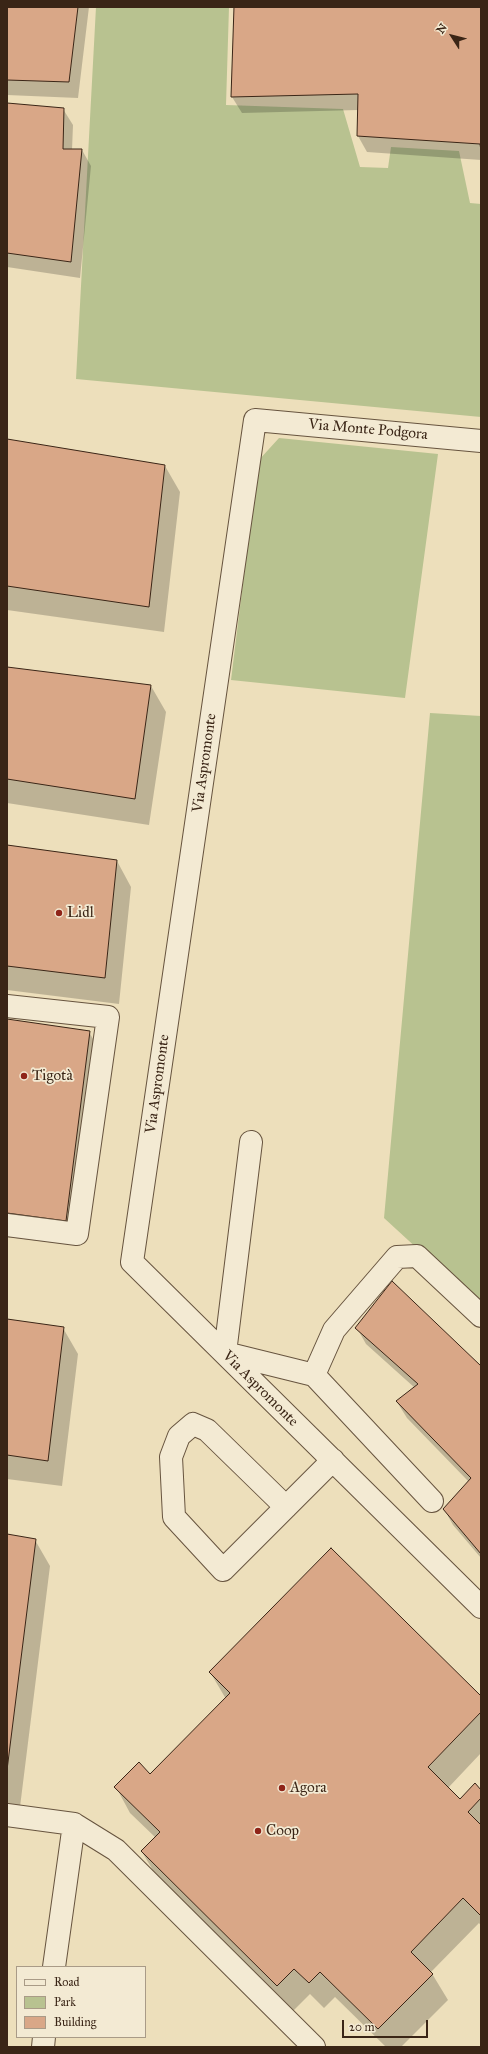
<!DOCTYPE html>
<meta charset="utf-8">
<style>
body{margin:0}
#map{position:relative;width:488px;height:2054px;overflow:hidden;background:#eddfbb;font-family:"IM FELL Great Primer",serif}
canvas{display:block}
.frame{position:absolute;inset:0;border:8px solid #3a2516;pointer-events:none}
.legend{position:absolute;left:16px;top:1966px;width:130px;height:72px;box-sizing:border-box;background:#f3ead3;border:1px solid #a99b87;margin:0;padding:5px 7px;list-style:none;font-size:12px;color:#3a2516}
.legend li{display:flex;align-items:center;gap:8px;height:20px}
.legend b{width:20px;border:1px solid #a99b87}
.north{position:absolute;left:432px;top:16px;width:40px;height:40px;-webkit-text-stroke:3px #f3ead3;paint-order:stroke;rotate:306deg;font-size:11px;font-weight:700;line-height:16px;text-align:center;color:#3a2516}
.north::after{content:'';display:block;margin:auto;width:14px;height:18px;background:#3a2516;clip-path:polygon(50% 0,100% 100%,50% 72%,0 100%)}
.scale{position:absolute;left:342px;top:2020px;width:86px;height:18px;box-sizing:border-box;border:2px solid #3a2516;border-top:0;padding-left:5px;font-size:12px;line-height:14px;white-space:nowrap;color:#3a2516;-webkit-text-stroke:3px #f3ead3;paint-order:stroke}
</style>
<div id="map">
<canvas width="488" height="2054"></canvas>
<div class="frame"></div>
<ul class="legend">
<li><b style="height:5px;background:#f3ead3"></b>Road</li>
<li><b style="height:11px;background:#b8c290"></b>Park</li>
<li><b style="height:11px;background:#d9a787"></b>Building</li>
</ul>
<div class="north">N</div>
<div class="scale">20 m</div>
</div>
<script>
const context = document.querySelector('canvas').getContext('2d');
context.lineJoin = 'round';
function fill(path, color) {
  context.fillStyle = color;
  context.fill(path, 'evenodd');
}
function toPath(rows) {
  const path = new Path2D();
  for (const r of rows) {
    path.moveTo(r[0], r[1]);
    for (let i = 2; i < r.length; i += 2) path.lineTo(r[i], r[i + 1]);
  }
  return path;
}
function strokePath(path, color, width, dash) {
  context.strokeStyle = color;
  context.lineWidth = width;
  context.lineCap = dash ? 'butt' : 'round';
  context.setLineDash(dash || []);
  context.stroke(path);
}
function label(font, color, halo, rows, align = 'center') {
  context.font = font + ' "IM FELL Great Primer",serif';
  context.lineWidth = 3.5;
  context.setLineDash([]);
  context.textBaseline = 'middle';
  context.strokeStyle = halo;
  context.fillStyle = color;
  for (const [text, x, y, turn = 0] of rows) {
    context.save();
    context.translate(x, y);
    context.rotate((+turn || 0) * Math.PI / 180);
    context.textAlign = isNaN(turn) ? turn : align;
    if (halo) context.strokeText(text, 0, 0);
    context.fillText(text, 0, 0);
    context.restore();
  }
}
fill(toPath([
 [96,7,229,7,226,105,343,109,360,167,388,168,391,147,459,151,470,203,481,204,481,417,76,379],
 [279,438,438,454,405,698,231,680,258,461],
 [430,713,481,716,481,1307,384,1218]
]), '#b8c290');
fill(toPath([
 [7,7,89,7,78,98,7,95],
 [235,7,481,7,481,160,367,152,358,136,358,110,242,113,232,97],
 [7,104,63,109,73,125,72,150,82,150,91,166,80,278,7,267],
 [7,440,165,466,180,492,164,632,7,610],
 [7,668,151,686,166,712,149,825,7,803],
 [7,846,117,861,131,887,119,1004,7,990],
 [7,1020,89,1032,104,1058,80,1246,7,1237],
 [7,1320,63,1328,78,1354,62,1486,7,1479],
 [357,1328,481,1367,481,1558,453,1525,444,1509,469,1482,407,1418,397,1402,415,1388,366,1344],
 [7,1535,35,1540,50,1566,20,1807,7,1806],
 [210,1672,481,1697,481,1753,448,1788,460,1800,481,1791,481,1926,479,1923,431,1972,448,2000,401,2047,386,2047,335,1997,324,2008,310,1994,293,2011,157,1877,142,1852,156,1838,130,1813,116,1787,150,1775,226,1699]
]), '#0003');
const building = toPath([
 [7,7,78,7,69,82,7,80,7,7],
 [234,7,481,7,481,151,480,144,357,136,358,94,231,97,234,7],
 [7,103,64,108,63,149,82,149,71,262,7,253,7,103],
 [7,439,165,465,149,607,7,586,7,439],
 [7,667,151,685,135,799,7,779,7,667],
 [7,845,117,860,105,978,7,966,7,845],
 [7,1019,90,1031,66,1221,7,1213,7,1019],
 [392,1281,481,1366,481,1554,443,1509,471,1478,396,1401,418,1384,355,1328,392,1281],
 [7,1319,64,1327,48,1461,7,1455,7,1319],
 [7,1534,36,1539,7,1770,7,1534],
 [331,1548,481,1696,481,1712,428,1767,460,1799,475,1783,481,1790,481,1798,468,1812,481,1825,481,1916,463,1898,411,1952,433,1974,378,2029,320,1972,309,1983,294,1969,277,1986,141,1851,160,1832,114,1787,139,1762,150,1774,230,1693,209,1672,331,1548]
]);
fill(building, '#d9a787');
strokePath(building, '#3a2516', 1);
const minor = toPath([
 [481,441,255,420,132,1262,481,1607],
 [7,1006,108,1017,77,1234,7,1225],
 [251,1142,225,1353,314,1375,432,1501],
 [314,1375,334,1330,397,1257,417,1256,481,1316],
 [286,1507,207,1430,193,1424,179,1436,171,1457,174,1517,223,1570,333,1460],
 [7,1815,74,1824,54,1967],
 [74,1824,116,1850,314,2047],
 [43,2047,44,2037]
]);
strokePath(minor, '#67543f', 24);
strokePath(minor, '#f3ead3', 22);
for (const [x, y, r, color] of [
 [59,913,4,"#8f2418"],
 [24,1076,4,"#8f2418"],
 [282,1788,4,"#8f2418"],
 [258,1831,4,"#8f2418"]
]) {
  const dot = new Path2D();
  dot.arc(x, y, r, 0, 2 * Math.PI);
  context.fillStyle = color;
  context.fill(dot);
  strokePath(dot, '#f3ead3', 1.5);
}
label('15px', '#3a2516', '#f3ead3', [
 ["Via Monte Podgora",368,430,5],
 ["Via Aspromonte",205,763,-82],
 ["Via Aspromonte",158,1084,-82],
 ["Via Aspromonte",260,1389,45]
]);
label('15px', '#3a2516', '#f3ead3', [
 ["Lidl",67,913],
 ["Tigotà",32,1076],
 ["Agora",290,1788],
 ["Coop",266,1831]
], 'left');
</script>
